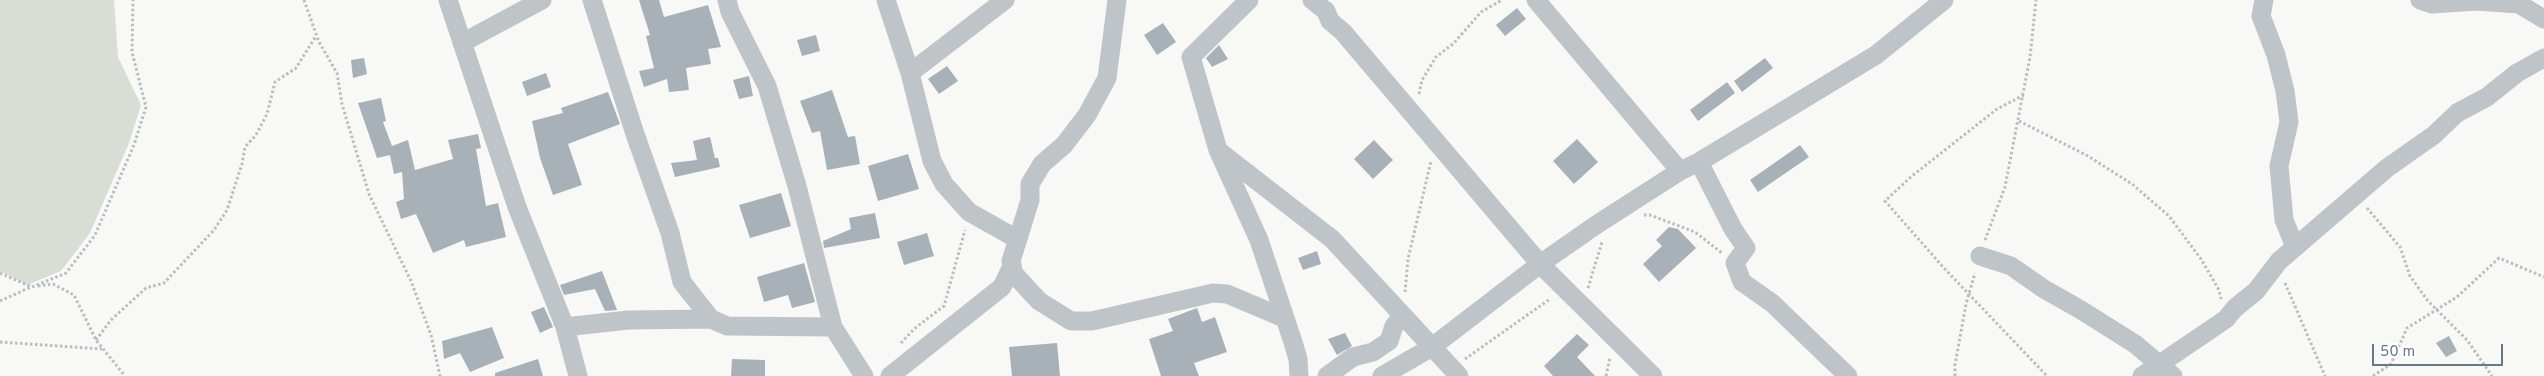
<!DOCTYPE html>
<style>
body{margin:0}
#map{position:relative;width:2544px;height:376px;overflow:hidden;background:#f8f8f6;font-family:Overpass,sans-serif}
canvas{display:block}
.scale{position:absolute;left:2372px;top:344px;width:131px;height:22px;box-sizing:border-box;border:2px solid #687886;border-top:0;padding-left:6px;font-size:15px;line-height:18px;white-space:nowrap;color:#687886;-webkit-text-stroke:4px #fff;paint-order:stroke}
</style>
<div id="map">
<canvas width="2544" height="376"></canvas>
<div class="scale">50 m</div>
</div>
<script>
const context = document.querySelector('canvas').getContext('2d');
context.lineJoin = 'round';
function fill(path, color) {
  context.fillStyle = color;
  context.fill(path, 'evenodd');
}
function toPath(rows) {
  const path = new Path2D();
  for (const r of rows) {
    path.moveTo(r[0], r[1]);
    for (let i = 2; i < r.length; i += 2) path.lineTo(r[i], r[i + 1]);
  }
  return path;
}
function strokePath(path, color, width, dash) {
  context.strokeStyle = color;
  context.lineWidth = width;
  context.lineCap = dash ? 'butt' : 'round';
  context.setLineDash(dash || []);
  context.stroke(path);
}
fill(toPath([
 [0,0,114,0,118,57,141,105,129,143,90,233,61,271,27,285,0,271]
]), '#d8ddd5');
fill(toPath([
 [639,0,659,0,664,17,708,5,721,47,708,49,711,64,686,68,689,90,669,92,667,79,644,87,639,71,654,68,646,36,650,35],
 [1517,8,1526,19,1505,36,1496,25],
 [1163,23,1176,42,1157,55,1144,35],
 [816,35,820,51,802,56,797,40],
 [1219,45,1228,59,1212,67,1206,58],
 [364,58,367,74,353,78,351,60],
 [1765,58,1773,68,1742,92,1734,81],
 [947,66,958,81,939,94,928,79],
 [546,73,551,87,527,96,522,82],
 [749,76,753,96,739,99,733,80],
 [1727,82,1735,93,1698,121,1690,110],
 [832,90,848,137,855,136,860,164,827,170,820,131,812,133,800,101],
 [608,92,620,124,568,144,582,185,553,195,540,158,532,121,563,113,561,108],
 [381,98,386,121,383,122,392,146,408,140,415,170,453,159,448,140,478,134,481,148,476,149,486,206,498,203,506,237,466,247,464,240,433,253,416,214,401,219,396,202,404,199,402,172,394,174,390,155,377,158,358,103],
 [710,137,715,158,718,158,720,167,675,177,671,163,697,160,693,141],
 [1577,139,1598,162,1574,184,1553,161],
 [1374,140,1393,160,1373,179,1354,159],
 [1800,145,1809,157,1758,192,1750,180],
 [908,154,919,189,878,201,868,166],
 [781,193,791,226,750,238,739,205],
 [875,213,880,238,824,248,823,241,851,229,849,218],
 [1669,227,1678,229,1696,248,1659,282,1643,264,1662,246,1656,240],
 [927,233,934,256,904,265,897,242],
 [1317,251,1321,264,1303,270,1298,258],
 [804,263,815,302,792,308,788,295,764,302,757,277],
 [602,271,617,310,605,311,595,289,564,295,560,285],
 [544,307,553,327,540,333,531,312],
 [1197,308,1202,322,1215,317,1227,352,1194,363,1199,376,1161,376,1149,339,1173,331,1168,319],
 [492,327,504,358,470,372,460,353,444,359,442,341],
 [1345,333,1352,346,1337,355,1328,339],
 [1577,334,1589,345,1577,357,1595,376,1553,376,1544,366],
 [2449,336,2457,351,2446,357,2436,343],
 [1057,343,1060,376,1012,376,1009,347],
 [538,359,543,376,495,376,495,373],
 [732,359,765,360,765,376,731,376]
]), '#a8b1b7');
strokePath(toPath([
 [304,0,319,42,337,73,342,104,369,194,411,281,431,335,440,376],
 [1419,94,1422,80,1436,57,1454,43,1481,12,1502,0],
 [2024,95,1997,109,1912,176,1885,201,1943,267,2047,376],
 [2019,121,2088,156,2132,184,2169,216,2201,259,2219,290,2221,299],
 [2367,208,2400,247,2410,276,2428,301,2467,340,2492,376],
 [1644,215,1650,215,1695,232,1722,253],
 [1985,240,2005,187,2030,57,2036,0],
 [0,273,32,287,66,273,95,235,134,145,146,107,132,52,133,0],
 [2285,283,2325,376],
 [38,286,53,284,74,295,96,340,125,376],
 [1588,288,1602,242],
 [1405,292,1408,259,1431,161],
 [0,301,31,287],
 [96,340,111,320,146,288,164,283,214,230,227,210,242,164,245,147,256,135,267,114,275,82,296,68,316,36],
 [0,342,102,349],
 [901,343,914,329,944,306,965,230],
 [1465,359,1550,299],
 [1606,376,1610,358],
 [1955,376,1955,365,1966,304,1975,273],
 [2373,376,2391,364,2407,328,2457,297,2499,258,2544,277]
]), '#babdc0', 3, [2.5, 2.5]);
strokePath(toPath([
 [448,0,517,207,565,327,578,376],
 [592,0,635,134,670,233,682,282,711,319,727,326,833,327],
 [727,0,730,12,767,86,797,186,833,327,864,376],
 [886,0,910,73,1005,0],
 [1117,0,1107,78,1087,115,1064,145,1042,164,1030,184,1030,200,1011,261,1014,274,1039,301,1071,321,1092,321,1213,293,1227,294,1284,318],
 [1249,0,1191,57,1218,150,1259,240,1293,342,1298,359,1299,376],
 [1312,0,1326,11,1330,21,1343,32,1540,264,1653,376],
 [1536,0,1680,171],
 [2264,0,2261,16,2276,55,2285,91,2289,122,2279,166,2284,220,2295,247],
 [2420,0,2432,4,2477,1,2519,4,2544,19],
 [462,43,542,0],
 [910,73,932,161,944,184,969,212,1017,239],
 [1220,152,1332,239,1459,376],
 [1699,162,1733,229,1746,248,1735,263,1742,282,1772,303,1848,376],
 [1980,256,2011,266,2044,289,2081,310,2135,344,2173,376],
 [565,327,628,320,711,319],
 [890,376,1002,287,1011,268],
 [1327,376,1353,357,1373,352,1389,341,1394,326,1403,315],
 [1382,376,1432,347,1540,264,1596,225,1680,171,1699,162,1876,55,1944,0],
 [2142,376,2226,319,2235,308,2256,291,2279,261,2387,168,2434,135,2457,113,2487,97,2517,73,2544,58]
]), '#bfc4c8', 19);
</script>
